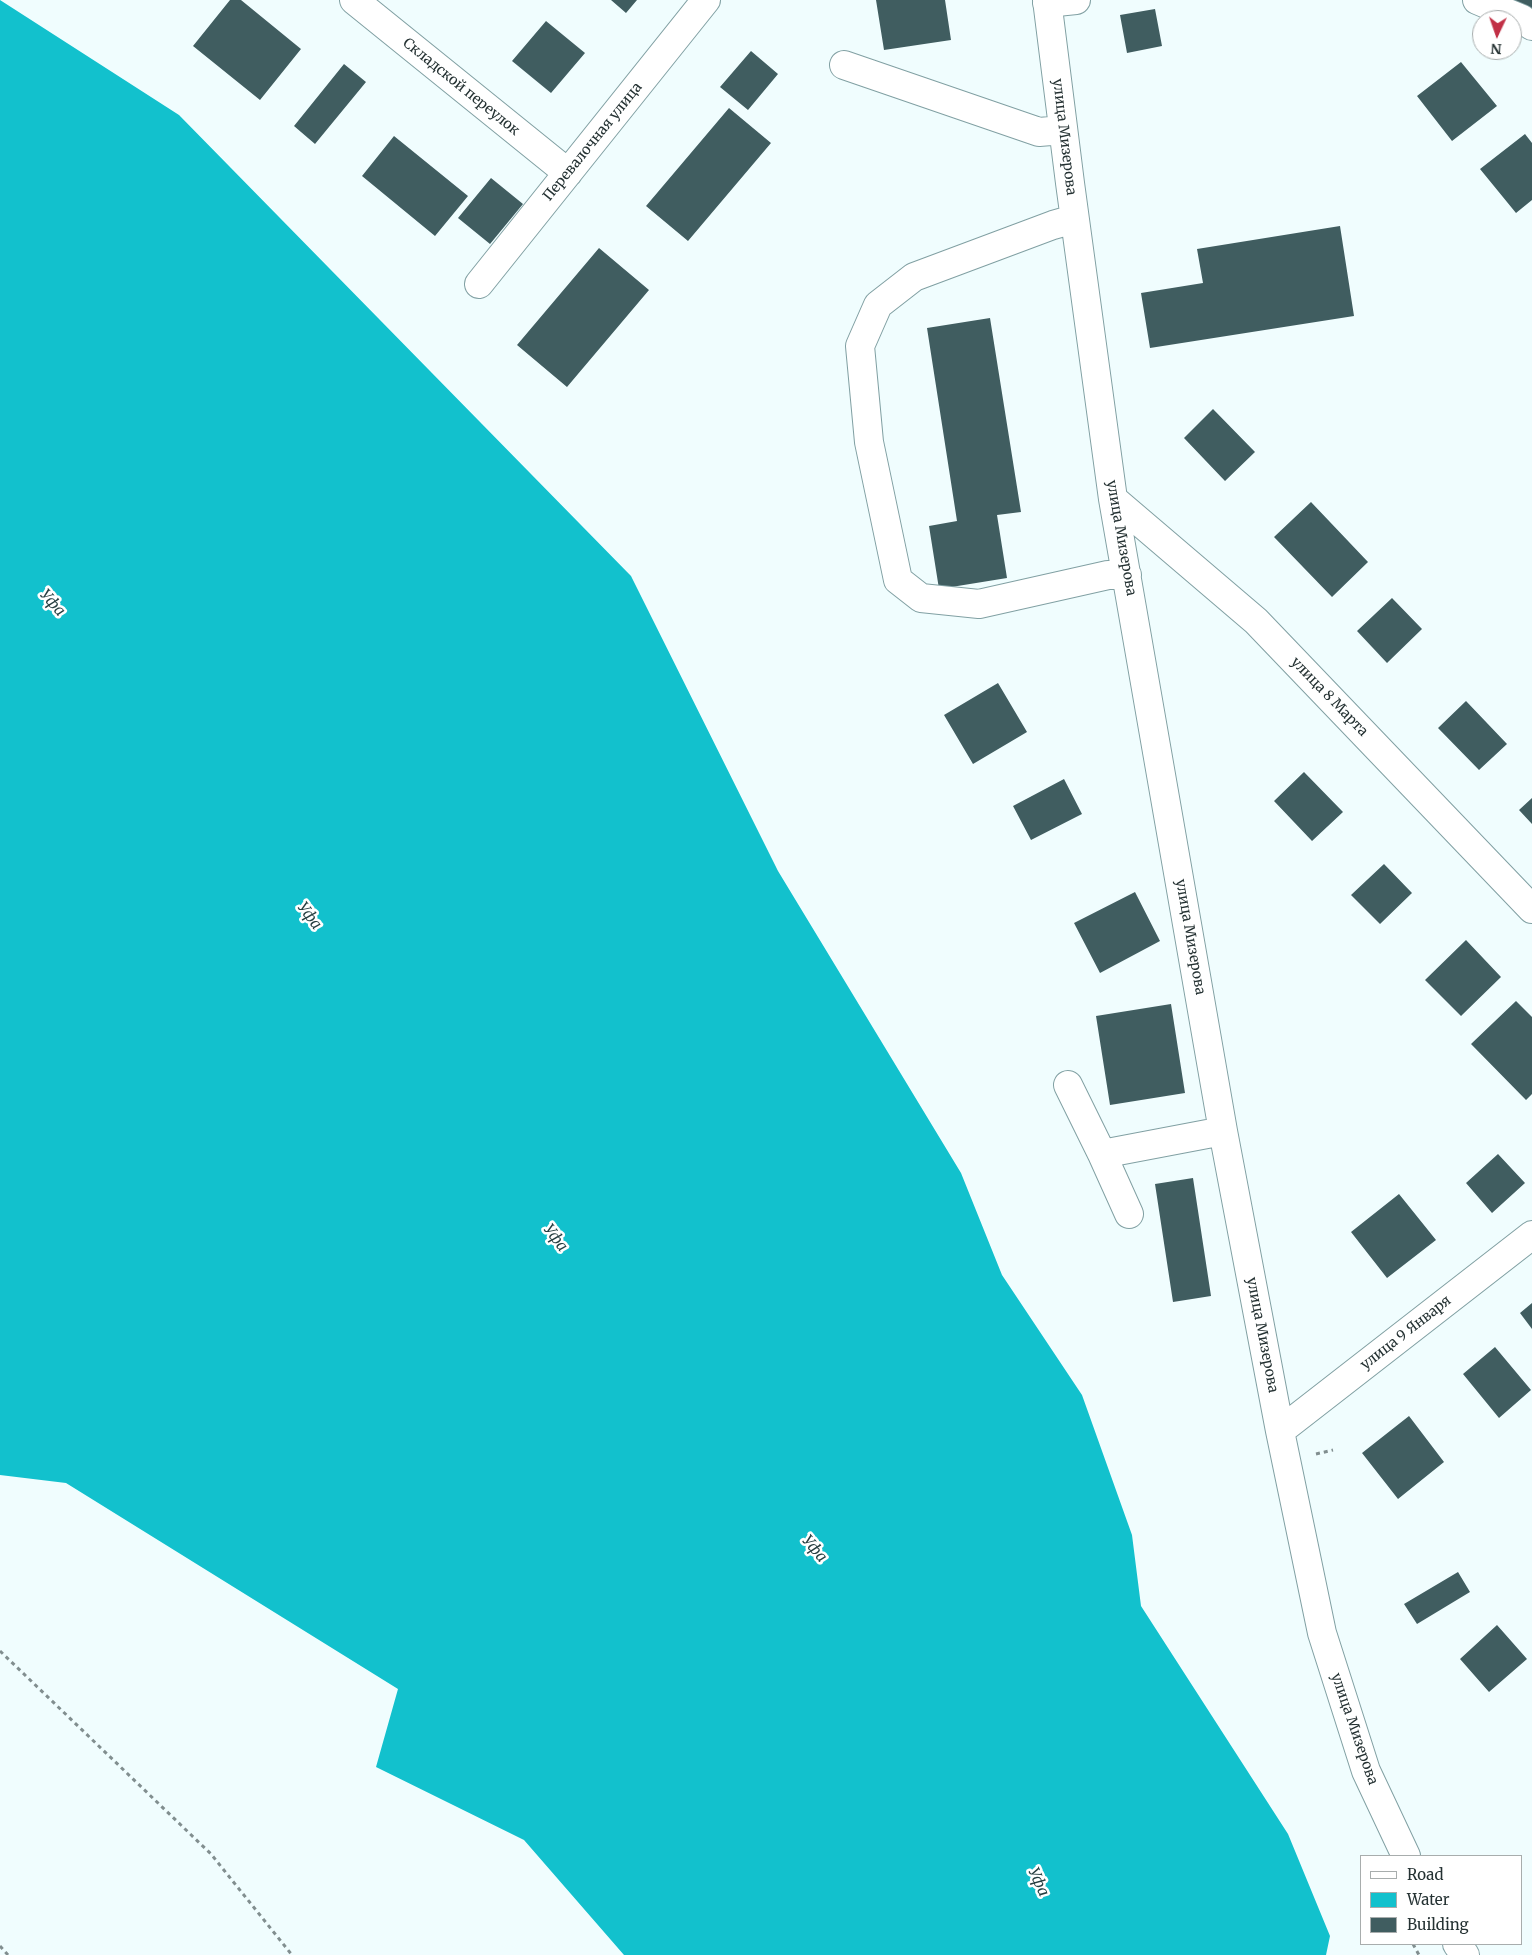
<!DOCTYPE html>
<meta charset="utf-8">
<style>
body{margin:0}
#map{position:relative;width:1532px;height:1955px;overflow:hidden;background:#f0fdfe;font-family:Merriweather,serif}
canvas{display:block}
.legend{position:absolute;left:1360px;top:1855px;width:162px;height:90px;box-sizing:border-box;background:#fff;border:1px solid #a8adad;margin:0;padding:6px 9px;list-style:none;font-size:15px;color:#253233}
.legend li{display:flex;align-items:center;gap:10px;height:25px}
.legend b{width:25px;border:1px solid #a8adad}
.north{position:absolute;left:1472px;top:10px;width:50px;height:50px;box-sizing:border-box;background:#fff;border:1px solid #a8adad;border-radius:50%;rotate:183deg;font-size:14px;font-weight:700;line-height:20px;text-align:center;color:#253233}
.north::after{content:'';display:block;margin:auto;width:18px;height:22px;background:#c13046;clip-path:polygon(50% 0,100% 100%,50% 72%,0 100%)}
</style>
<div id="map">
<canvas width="1532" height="1955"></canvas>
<ul class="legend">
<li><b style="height:6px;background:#fff"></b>Road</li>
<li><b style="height:14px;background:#12c1cd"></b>Water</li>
<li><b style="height:14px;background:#405d60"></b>Building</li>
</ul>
<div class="north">N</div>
</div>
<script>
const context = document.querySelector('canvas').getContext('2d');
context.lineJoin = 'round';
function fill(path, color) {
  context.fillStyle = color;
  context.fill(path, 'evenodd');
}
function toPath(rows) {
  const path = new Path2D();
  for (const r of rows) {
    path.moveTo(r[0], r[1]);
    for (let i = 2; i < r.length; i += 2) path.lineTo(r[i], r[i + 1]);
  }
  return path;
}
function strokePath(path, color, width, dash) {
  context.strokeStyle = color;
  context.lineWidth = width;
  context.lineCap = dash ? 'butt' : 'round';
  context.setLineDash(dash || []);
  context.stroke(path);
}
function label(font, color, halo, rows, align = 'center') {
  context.font = font + ' Merriweather,serif';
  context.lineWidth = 5;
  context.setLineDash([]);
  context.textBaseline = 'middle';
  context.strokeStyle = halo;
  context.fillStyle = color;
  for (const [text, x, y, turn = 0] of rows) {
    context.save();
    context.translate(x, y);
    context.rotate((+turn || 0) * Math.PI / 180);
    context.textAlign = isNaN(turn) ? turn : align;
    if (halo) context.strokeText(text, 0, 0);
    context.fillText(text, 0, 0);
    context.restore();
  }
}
fill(toPath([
 [0,0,179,115,631,576,778,871,961,1173,1002,1275,1082,1395,1132,1535,1141,1606,1288,1834,1330,1936,1326,1955,624,1955,524,1840,376,1767,398,1689,66,1483,0,1475]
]), '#12c1cd');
fill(toPath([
 [230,0,241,0,301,49,260,100,193,46],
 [611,0,637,0,626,13],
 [876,0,945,0,951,40,884,50],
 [1509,0,1532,0,1532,14],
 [1155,9,1162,46,1127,53,1120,15],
 [546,21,585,53,551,93,512,61],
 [751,51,778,74,748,110,720,87],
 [1461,62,1497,106,1452,141,1417,96],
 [344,64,366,82,315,144,294,126],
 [729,108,771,143,688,241,646,206],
 [1525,134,1532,143,1532,200,1516,213,1480,169],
 [394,136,468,196,435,236,362,176],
 [491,178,523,204,490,244,458,218],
 [1340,226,1354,316,1150,348,1141,293,1203,283,1197,249],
 [599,248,649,290,567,387,517,345],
 [990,318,1021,512,997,515,1007,578,939,589,929,526,957,521,927,328],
 [1213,409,1255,452,1225,481,1184,438],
 [1311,502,1368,562,1332,597,1274,537],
 [1392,598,1422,629,1387,663,1357,631],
 [998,683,1027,732,973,764,944,715],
 [1466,701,1507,744,1479,770,1438,728],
 [1304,772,1343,812,1312,841,1274,801],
 [1064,779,1082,814,1031,840,1013,806],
 [1532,798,1532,824,1519,810],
 [1384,864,1412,893,1380,924,1351,895],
 [1135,892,1160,941,1100,973,1074,923],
 [1466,940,1501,977,1461,1016,1425,980],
 [1516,1001,1532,1017,1532,1094,1526,1100,1471,1044],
 [1171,1004,1185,1093,1110,1105,1096,1016],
 [1498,1154,1525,1183,1492,1213,1466,1183],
 [1193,1178,1211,1296,1173,1302,1155,1184],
 [1399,1194,1436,1240,1387,1278,1351,1232],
 [1532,1303,1532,1329,1520,1313],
 [1495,1347,1531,1390,1499,1418,1463,1374],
 [1409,1416,1444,1462,1398,1499,1362,1453],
 [1458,1572,1470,1592,1417,1624,1404,1604],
 [1497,1625,1527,1659,1489,1692,1460,1659]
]), '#405d60');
const minor = toPath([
 [354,0,568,173],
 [1047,0,1070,183,1113,499,1223,1131,1280,1431,1322,1633,1366,1771,1406,1856],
 [1477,0,1522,19,1532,26],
 [1047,3,1076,0],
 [844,65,1039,132,1063,130],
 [1074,219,1053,225,914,277,878,305,860,346,869,442,898,580,921,598,979,604,1108,575,1127,575],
 [479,284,706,0],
 [1113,499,1256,621,1532,909],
 [1068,1085,1102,1154,1129,1214],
 [1102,1154,1223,1131],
 [1280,1431,1532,1235],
 [1457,1944,1465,1955]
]);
strokePath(minor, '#81a0a3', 30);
strokePath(toPath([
 [1316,1454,1333,1450],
 [0,1651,211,1854,292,1955],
 [1413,1944,1419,1955],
 [0,1946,8,1955]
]), '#818e8f', 3, [4, 4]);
strokePath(minor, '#fff', 28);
label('14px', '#253233', '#fff', [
 ["Складской переулок",461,87,39],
 ["улица Мизерова",1064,137,83],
 ["Перевалочная улица",593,142,-51],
 ["улица Мизерова",1121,538,80],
 ["улица 8 Марта",1329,697,46],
 ["улица Мизерова",1190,937,80],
 ["улица 9 Января",1406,1333,-38],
 ["улица Мизерова",1262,1335,79],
 ["улица Мизерова",1354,1729,71]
]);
label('italic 15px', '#263e41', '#fff', [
 ["Уфа",52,603,49],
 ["Уфа",309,916,53],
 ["Уфа",555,1238,53],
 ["Уфа",814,1549,50],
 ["Уфа",1038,1882,66]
]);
</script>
